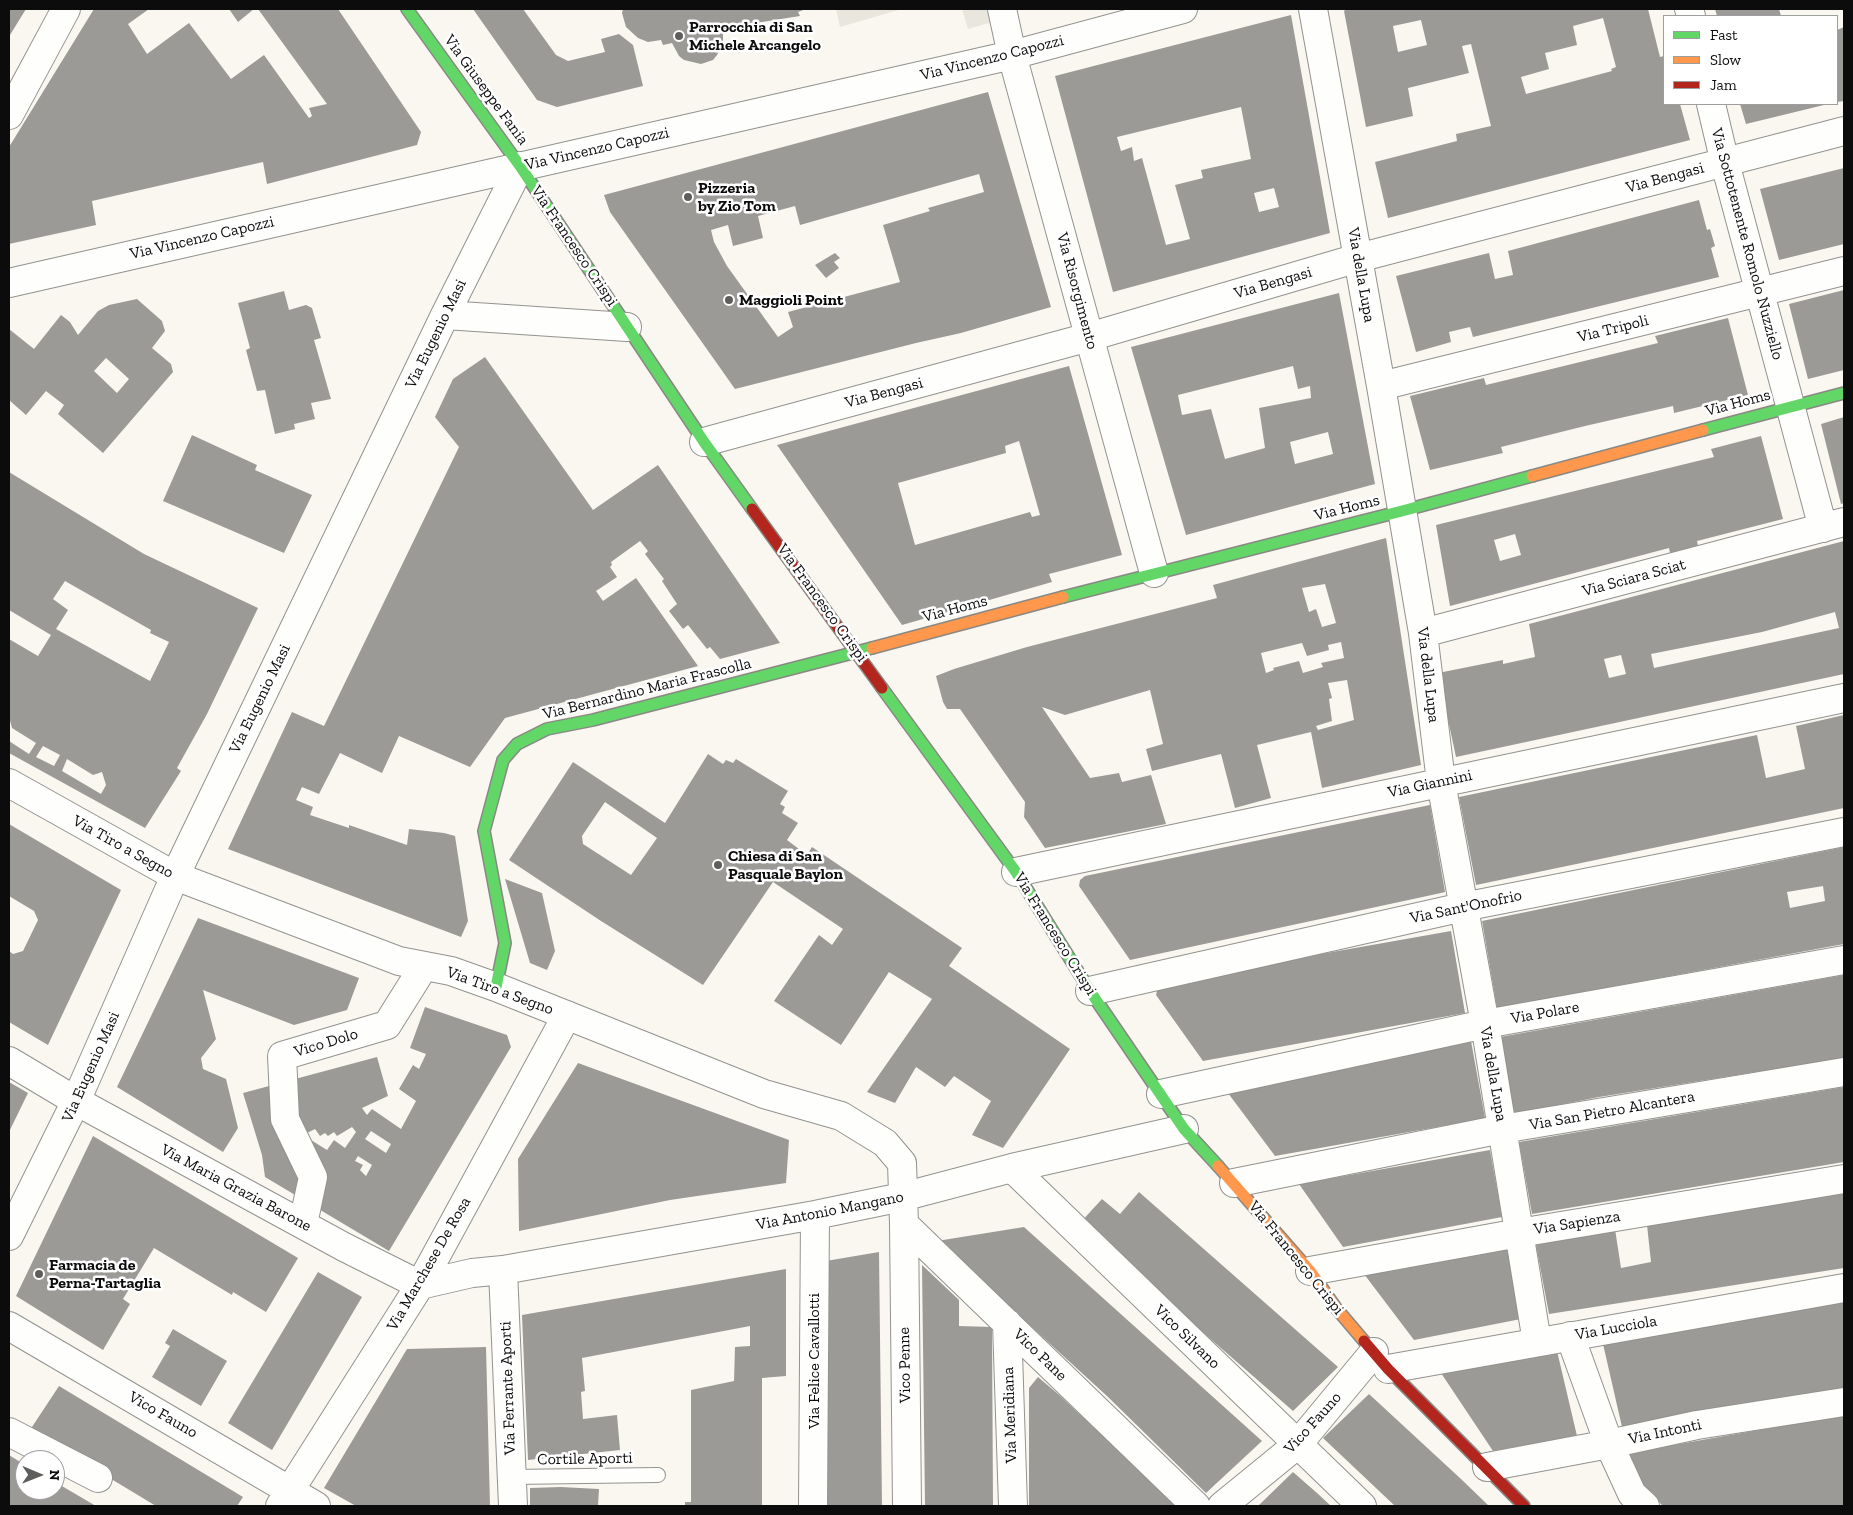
<!DOCTYPE html>
<style>
body{margin:0}
#map{position:relative;width:1853px;height:1515px;overflow:hidden;background:#f9f7f0;font-family:"Zilla Slab",serif}
canvas{display:block}
.frame{position:absolute;inset:0;border:10px solid #0c0c0c;pointer-events:none}
.legend{position:absolute;left:1663px;top:15px;width:175px;height:90px;box-sizing:border-box;background:#fff;border:1px solid #9e9e9e;margin:0;padding:6px 9px;list-style:none;font-size:15px;color:#0c0c0c}
.legend li{display:flex;align-items:center;gap:10px;height:25px}
.legend b{width:25px;border:1px solid #9e9e9e}
.north{position:absolute;left:15px;top:1450px;width:50px;height:50px;box-sizing:border-box;background:#fff;border:1px solid #9e9e9e;border-radius:50%;rotate:91deg;font-size:14px;font-weight:700;line-height:20px;text-align:center;color:#0c0c0c}
.north::after{content:'';display:block;margin:auto;width:18px;height:22px;background:#5f5e5c;clip-path:polygon(50% 0,100% 100%,50% 72%,0 100%)}
</style>
<div id="map">
<canvas width="1853" height="1515"></canvas>
<div class="frame"></div>
<ul class="legend">
<li><b style="height:6px;background:#63d668"></b>Fast</li>
<li><b style="height:6px;background:#ff974d"></b>Slow</li>
<li><b style="height:6px;background:#b3261e"></b>Jam</li>
</ul>
<div class="north">N</div>
</div>
<script>
const context = document.querySelector('canvas').getContext('2d');
context.lineJoin = 'round';
function fill(path, color) {
  context.fillStyle = color;
  context.fill(path, 'evenodd');
}
function toPath(rows) {
  const path = new Path2D();
  for (const r of rows) {
    path.moveTo(r[0], r[1]);
    for (let i = 2; i < r.length; i += 2) path.lineTo(r[i], r[i + 1]);
  }
  return path;
}
function strokePath(path, color, width, dash) {
  context.strokeStyle = color;
  context.lineWidth = width;
  context.lineCap = dash ? 'butt' : 'round';
  context.setLineDash(dash || []);
  context.stroke(path);
}
function label(font, color, halo, rows, align = 'center') {
  context.font = font + ' "Zilla Slab",serif';
  context.lineWidth = 5;
  context.setLineDash([]);
  context.textBaseline = 'middle';
  context.strokeStyle = halo;
  context.fillStyle = color;
  for (const [text, x, y, turn = 0] of rows) {
    context.save();
    context.translate(x, y);
    context.rotate((+turn || 0) * Math.PI / 180);
    context.textAlign = isNaN(turn) ? turn : align;
    if (halo) context.strokeText(text, 0, 0);
    context.fillText(text, 0, 0);
    context.restore();
  }
}
fill(toPath([
 [836,9,902,9,840,27],
 [962,9,988,9,992,22,968,29]
]), '#e9e6dd');
fill(toPath([
 [9,9,26,9,10,35,9,34],
 [94,9,149,9,128,24,147,54,189,23,231,79,264,55,309,118,312,116,309,108,327,104,258,9,338,9,421,132,417,145,267,184,263,162,92,201,96,225,9,244,9,147],
 [229,9,254,9,238,22],
 [473,9,523,9,556,55,568,61,605,52,601,39,619,34,633,45,643,86,557,107,537,100],
 [623,9,806,9,798,12,800,16,756,23,757,28,723,32,723,43,717,55,713,60,701,64,684,60,679,56,672,43,663,45,661,40,648,42,638,38,626,27,622,13],
 [1346,9,1648,9,1660,57,1664,56,1664,104,1680,104,1690,140,1388,218,1375,162,1457,141,1456,134,1491,126,1471,44,1462,46,1469,73,1408,88,1413,116,1366,127,1344,11],
 [1603,18,1616,67,1611,69,1612,71,1526,94,1521,77,1549,69,1545,53,1577,45,1573,26],
 [1421,20,1427,45,1398,52,1393,26],
 [1715,9,1779,9,1781,16,1717,16],
 [1291,15,1330,233,1113,292,1055,76],
 [1241,107,1251,159,1201,170,1203,178,1175,185,1190,239,1166,245,1142,158,1134,161,1132,147,1121,151,1117,137],
 [1274,188,1279,207,1259,212,1254,193],
 [1844,27,1844,101,1837,102,1837,30],
 [988,92,1051,307,961,333,916,343,735,389,610,212,604,195],
 [979,174,984,192,928,208,930,211,883,225,900,282,788,312,793,327,778,337,727,266,714,242,711,230,728,225,733,246,763,238,758,216,795,206,800,225],
 [1740,104,1828,104,1746,124],
 [1844,168,1844,244,1779,260,1760,189],
 [1699,200,1707,230,1710,229,1715,246,1711,248,1719,277,1473,337,1470,327,1449,332,1451,342,1416,352,1396,276,1489,253,1495,279,1513,275,1508,251],
 [835,253,840,258,834,262,839,268,826,278,815,265],
 [1844,290,1844,370,1808,379,1789,304],
 [284,291,289,310,306,305,312,308,321,338,314,340,331,399,311,403,315,419,294,424,295,429,275,434,265,390,257,391,246,350,250,348,238,303],
 [1339,293,1375,484,1186,535,1131,347],
 [1293,366,1298,389,1310,386,1311,398,1259,408,1265,448,1225,459,1211,409,1182,415,1178,395],
 [1328,432,1333,454,1295,464,1290,442],
 [137,299,162,321,165,331,152,348,171,364,173,372,103,453,58,414,64,405,46,391,26,415,9,400,9,329,34,349,61,315,70,322,78,335,98,311,109,305],
 [106,358,129,379,117,393,94,371],
 [1728,318,1748,395,1674,413,1673,406,1585,426,1501,447,1503,453,1430,470,1410,396,1484,378,1486,385,1658,343,1655,336],
 [485,357,593,510,658,465,780,643,720,659,710,647,707,649,688,625,683,629,669,611,677,604,662,581,664,579,645,554,648,551,640,541,611,562,612,565,610,567,617,577,596,591,603,601,636,578,698,666,505,718,470,767,399,736,382,773,340,753,319,794,302,787,296,800,313,807,310,815,349,828,349,825,407,845,409,829,444,833,455,836,468,921,461,937,228,849,292,712,324,726,459,447,435,417,453,379],
 [1069,366,1122,555,1049,574,1052,582,902,625,777,445],
 [1019,441,1040,515,1032,517,1030,512,915,545,898,483,1006,453,1005,446],
 [1844,417,1844,503,1841,504,1821,424],
 [192,435,257,465,255,470,312,495,284,553,163,501],
 [1761,436,1783,519,1697,541,1698,546,1670,553,1669,548,1450,606,1436,525,1714,457,1711,449],
 [1515,534,1521,555,1500,561,1494,540],
 [9,472,144,554,258,608,207,714,177,768,181,771,145,828,9,753,9,741,29,754,36,743,12,728,9,717,9,639,38,656,51,635,9,610],
 [65,581,151,630,150,633,169,642,150,681,56,629,68,610,53,599],
 [43,746,60,755,54,766,36,757],
 [67,759,93,775,102,772,106,785,101,794,62,771],
 [1386,538,1421,765,1322,788,1311,732,1257,745,1271,798,1235,808,1221,754,1152,771,1146,749,1163,744,1150,690,1065,715,1042,707,1090,778,1119,773,1122,782,1151,775,1166,824,1045,848,1024,817,1025,802,960,709,947,709,943,702,936,676,954,669,1027,647,1217,598,1213,585],
 [1325,584,1336,623,1322,627,1316,609,1309,612,1302,588],
 [1341,642,1344,658,1321,663,1323,667,1303,673,1299,661,1273,668,1274,670,1266,673,1261,653,1302,643,1307,656,1329,650,1328,645],
 [1347,680,1354,720,1318,730,1316,726,1332,721,1329,699,1332,698,1328,683],
 [1844,541,1844,674,1456,757,1438,673,1503,660,1503,664,1535,657,1529,624],
 [1835,612,1839,628,1654,668,1651,654,1762,632],
 [1621,655,1626,674,1609,678,1604,659],
 [1844,715,1844,808,1476,885,1459,797,1757,735,1766,778,1805,769,1796,726],
 [708,754,723,764,726,760,733,763,736,759,788,791,780,804,785,807,782,813,798,823,787,840,807,855,812,847,962,948,949,966,1070,1049,1003,1148,972,1135,991,1101,954,1076,945,1087,916,1067,895,1103,867,1092,932,999,889,972,841,1045,774,1001,819,935,832,945,843,929,773,882,703,985,601,921,509,860,573,762,665,823],
 [605,802,657,838,631,875,583,844,582,836],
 [1430,805,1445,892,1441,893,1130,960,1079,886,1080,880,1085,876],
 [9,824,121,890,48,1045,9,1022,9,951,13,954,23,951,38,920,34,911,9,896],
 [1844,847,1844,944,1497,1008,1482,921],
 [1823,886,1825,901,1790,908,1787,892],
 [505,879,542,893,555,951,547,970,530,963],
 [198,918,359,978,347,1010,294,1025,203,990,216,1039,201,1058,203,1069,226,1079,238,1128,223,1152,117,1087],
 [1451,931,1465,1013,1203,1061,1156,995,1157,991,1159,989,1321,954],
 [1844,975,1844,1058,1599,1097,1513,1114,1500,1037],
 [425,1007,507,1035,511,1047,389,1251,265,1177,262,1155,243,1093,377,1057,388,1096,362,1108,367,1115,372,1109,401,1129,416,1101,399,1089,413,1065,419,1069,426,1054,410,1048],
 [352,1127,356,1132,345,1148,334,1140,327,1150,303,1135,315,1129,320,1136,325,1133,328,1136,334,1132,337,1136],
 [371,1131,391,1144,386,1153,365,1139],
 [358,1156,372,1165,366,1176,360,1170,363,1165,355,1161],
 [1471,1041,1485,1118,1482,1119,1275,1156,1225,1089],
 [578,1063,789,1140,786,1183,670,1200,519,1231,518,1159],
 [9,1082,28,1093,9,1132],
 [1844,1087,1844,1162,1532,1214,1519,1142],
 [93,1136,298,1258,266,1312,233,1292,232,1295,154,1248,123,1299,130,1304,103,1350,16,1296],
 [1490,1150,1502,1217,1343,1247,1299,1184],
 [1139,1192,1338,1367,1293,1411,1079,1224,1102,1199,1120,1214],
 [1844,1192,1844,1268,1549,1314,1536,1245,1615,1229,1621,1268,1651,1262,1647,1225],
 [1024,1227,1262,1441,1206,1493,1108,1397,939,1242,943,1240],
 [1507,1249,1521,1319,1414,1340,1364,1274,1462,1256],
 [879,1252,882,1506,823,1506,820,1262],
 [922,1265,959,1300,959,1326,992,1327,993,1506,925,1506],
 [786,1269,786,1376,762,1378,762,1506,685,1506,685,1502,691,1502,691,1390,734,1381,735,1347,750,1346,750,1326,582,1358,585,1391,581,1392,583,1419,617,1415,620,1450,528,1460,522,1315],
 [318,1272,362,1297,272,1450,228,1423],
 [1844,1301,1844,1389,1622,1427,1603,1344],
 [173,1329,227,1361,201,1406,152,1377,170,1346,165,1343],
 [486,1347,490,1506,356,1506,324,1488,407,1349],
 [1557,1351,1577,1436,1504,1449,1493,1451,1441,1373],
 [1038,1377,1058,1394,1178,1506,1029,1506,1029,1388],
 [59,1386,243,1497,237,1506,156,1506,30,1430],
 [1369,1394,1461,1479,1489,1506,1395,1506,1323,1438],
 [1844,1415,1844,1506,1663,1506,1641,1484,1628,1453],
 [9,1455,25,1465,25,1490,55,1490,55,1482,96,1506,9,1506],
 [1293,1472,1317,1493,1331,1506,1258,1506],
 [561,1487,599,1489,598,1506,530,1506,530,1488]
]), '#9c9a96');
const lane = toPath([
 [512,1477,658,1475]
]);
const street = toPath([
 [1002,9,1012,55,1154,573],
 [1313,9,1381,386,1423,633,1441,782,1485,1024,1537,1342],
 [1689,9,1691,16],
 [1711,104,1725,163,1823,528],
 [9,115,66,9],
 [9,283,1012,55,1183,9],
 [445,315,627,327],
 [1381,386,1844,271],
 [704,442,1089,337,1358,258,1844,131],
 [1423,633,1844,522],
 [9,783,175,876,399,961,451,971,496,987,764,1094,841,1116,885,1143,902,1163,904,1224,1196,1506],
 [1016,872,1844,698],
 [1090,991,1463,907,1844,832],
 [9,1061,76,1101,344,1247,420,1285,472,1273,503,1270,815,1215,902,1197,1012,1168,1184,1129],
 [1161,1094,1485,1024,1844,960],
 [1012,1168,1362,1506],
 [1234,1183,1502,1129,1844,1072],
 [303,1224,313,1177,285,1119,282,1056,387,1025,424,966],
 [904,1224,907,1506],
 [9,1236,76,1101,175,876,445,315,520,166],
 [503,1270,513,1506],
 [1310,1271,1519,1233,1844,1179],
 [1007,1323,1013,1506],
 [9,1326,316,1506],
 [1570,1336,1609,1444,1632,1494,1645,1506],
 [1388,1369,1844,1288],
 [9,1432,98,1478],
 [1487,1467,1609,1444,1697,1425,1844,1402],
 [280,1506,420,1285,567,1015],
 [813,1506,815,1215],
 [1222,1506,1298,1444,1374,1352]
]);
const fast = toPath([
 [407,9,520,166,704,442,752,509],
 [1703,430,1844,393],
 [1063,597,1402,511,1532,476],
 [882,688,1016,872,1090,991,1184,1129,1218,1166],
 [496,987,505,943,484,831,503,760,517,744,547,729,593,720,872,648]
]);
const slow = toPath([
 [1532,476,1703,430],
 [872,648,1063,597],
 [1218,1166,1310,1271,1336,1308,1364,1341]
]);
const jam = toPath([
 [752,509,882,688],
 [1364,1341,1388,1369,1524,1506]
]);
strokePath(lane, '#93928f', 16);
strokePath(street, '#93928f', 30);
strokePath(fast, '#898885', 14);
strokePath(slow, '#898885', 14);
strokePath(jam, '#898885', 14);
strokePath(lane, '#fefefd', 14);
strokePath(street, '#fefefd', 28);
strokePath(fast, '#63d668', 11);
strokePath(slow, '#ff974d', 11);
strokePath(jam, '#b3261e', 11);
for (const [x, y, r, color] of [
 [679,36,5,"#5f5e5c"],
 [688,197,5,"#5f5e5c"],
 [729,300,5,"#5f5e5c"],
 [718,865,5,"#5f5e5c"],
 [39,1274,5,"#5f5e5c"]
]) {
  const dot = new Path2D();
  dot.arc(x, y, r, 0, 2 * Math.PI);
  context.fillStyle = color;
  context.fill(dot);
  strokePath(dot, '#fff', 2);
}
label('bold 16px', '#0c0c0c', '#fff', [
 ["Parrocchia di San",689,27],
 ["Michele Arcangelo",689,45],
 ["Pizzeria",698,188],
 ["by Zio Tom",698,206],
 ["Maggioli Point",739,300],
 ["Chiesa di San",728,856],
 ["Pasquale Baylon",728,874],
 ["Farmacia de",49,1265],
 ["Perna-Tartaglia",49,1283]
], 'left');
label('16px', '#0c0c0c', '#fff', [
 ["Via Vincenzo Capozzi",992,58,-14],
 ["Via Giuseppe Fania",486,90,54],
 ["Via Vincenzo Capozzi",597,149,-13],
 ["Via Bengasi",1665,178,-15],
 ["Via Vincenzo Capozzi",202,238,-13],
 ["Via Sottotenente Romolo Nuzziello",1747,244,75],
 ["Via Francesco Crispi",574,246,56],
 ["Via della Lupa",1361,275,80],
 ["Via Bengasi",1273,283,-16],
 ["Via Risorgimento",1077,291,75],
 ["Via Tripoli",1613,329,-14],
 ["Via Eugenio Masi",436,334,-64],
 ["Via Bengasi",884,393,-15],
 ["Via Homs",1738,403,-15],
 ["Via Homs",1347,508,-14],
 ["Via Sciara Sciat",1634,578,-15],
 ["Via Francesco Crispi",822,603,54],
 ["Via Homs",955,609,-15],
 ["Via della Lupa",1428,675,83],
 ["Via Bernardino Maria Frascolla",647,689,-14],
 ["Via Eugenio Masi",260,699,-64],
 ["Via Giannini",1430,784,-12],
 ["Via Tiro a Segno",123,847,29],
 ["Via Sant'Onofrio",1466,907,-12],
 ["Via Francesco Crispi",1055,934,58],
 ["Via Tiro a Segno",500,991,20],
 ["Via Polare",1545,1013,-10],
 ["Vico Dolo",326,1043,-17],
 ["Via Eugenio Masi",91,1067,-66],
 ["Via della Lupa",1493,1074,80],
 ["Via San Pietro Alcantera",1612,1111,-10],
 ["Via Maria Grazia Barone",236,1188,28],
 ["Via Antonio Mangano",830,1211,-11],
 ["Via Sapienza",1577,1223,-9],
 ["Via Francesco Crispi",1296,1258,51],
 ["Via Marchese De Rosa",429,1264,-60],
 ["Via Lucciola",1616,1328,-10],
 ["Vico Silvano",1187,1337,44],
 ["Vico Pane",1040,1355,44],
 ["Via Felice Cavallotti",814,1361,-90],
 ["Vico Penne",905,1365,-91],
 ["Via Ferrante Aporti",508,1388,-92],
 ["Vico Fauno",163,1415,30],
 ["Via Meridiana",1010,1415,-92],
 ["Vico Fauno",1313,1423,-48],
 ["Via Intonti",1665,1432,-12],
 ["Cortile Aporti",585,1459,-1]
]);
</script>
